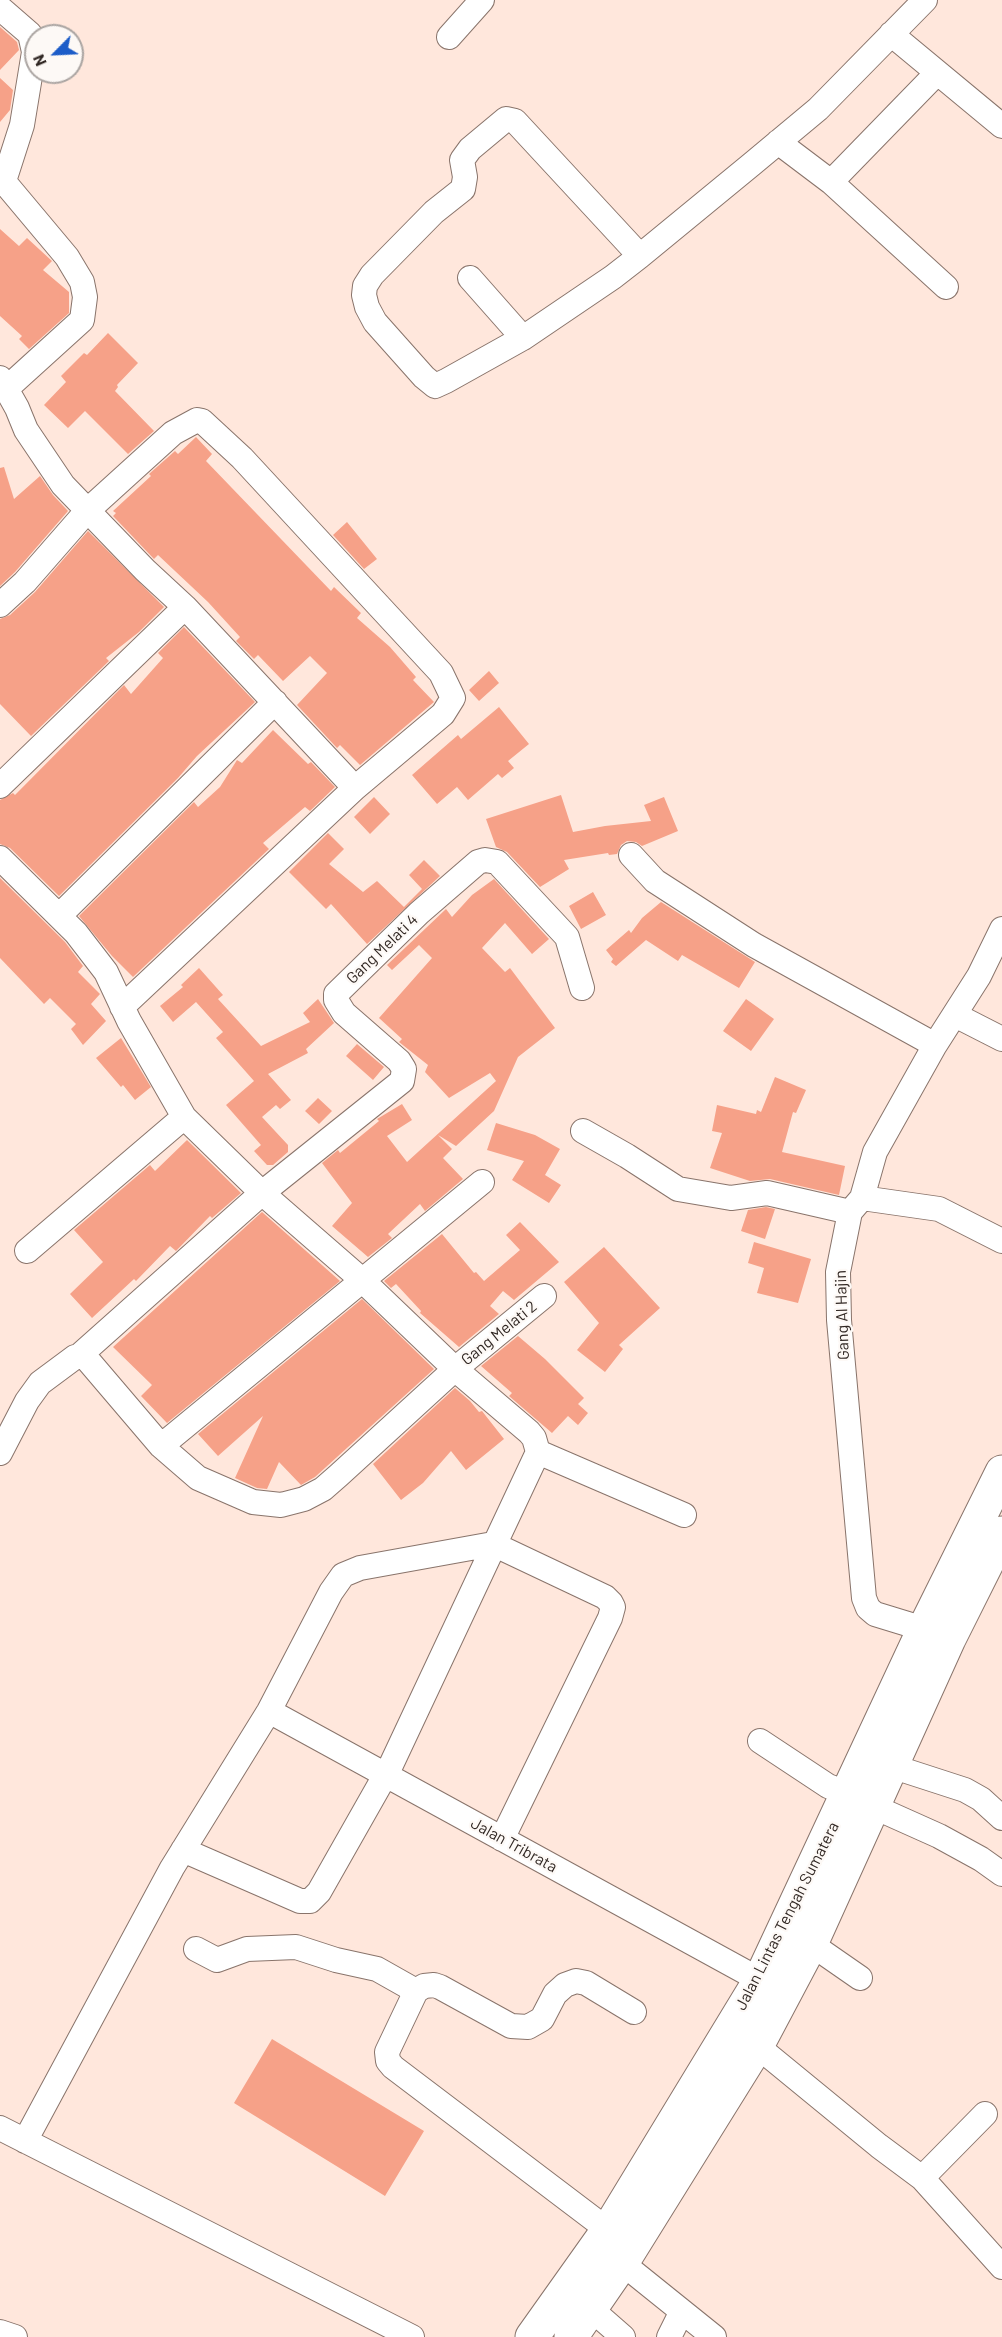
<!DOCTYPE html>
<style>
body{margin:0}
#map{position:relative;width:1002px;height:2337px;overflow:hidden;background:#ffe7dc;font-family:Barlow,sans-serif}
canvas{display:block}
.north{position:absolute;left:24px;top:24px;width:60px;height:60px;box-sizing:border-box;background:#fdf9f6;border:2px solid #aba5a2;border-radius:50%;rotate:246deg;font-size:16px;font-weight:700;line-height:24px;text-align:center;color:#302723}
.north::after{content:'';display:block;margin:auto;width:21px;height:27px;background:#1c5cc8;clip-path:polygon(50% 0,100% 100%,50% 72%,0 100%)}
</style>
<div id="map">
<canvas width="1002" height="2337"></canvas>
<div class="north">N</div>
</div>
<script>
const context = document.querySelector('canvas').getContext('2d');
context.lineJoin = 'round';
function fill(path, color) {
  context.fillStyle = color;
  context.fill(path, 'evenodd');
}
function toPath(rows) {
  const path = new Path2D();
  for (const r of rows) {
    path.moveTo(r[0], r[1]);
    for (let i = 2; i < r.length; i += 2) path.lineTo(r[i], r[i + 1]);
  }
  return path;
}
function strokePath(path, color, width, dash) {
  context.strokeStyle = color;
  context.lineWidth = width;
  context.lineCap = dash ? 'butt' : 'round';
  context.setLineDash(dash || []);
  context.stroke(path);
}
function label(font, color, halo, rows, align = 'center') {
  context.font = font + ' Barlow,sans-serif';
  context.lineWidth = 4.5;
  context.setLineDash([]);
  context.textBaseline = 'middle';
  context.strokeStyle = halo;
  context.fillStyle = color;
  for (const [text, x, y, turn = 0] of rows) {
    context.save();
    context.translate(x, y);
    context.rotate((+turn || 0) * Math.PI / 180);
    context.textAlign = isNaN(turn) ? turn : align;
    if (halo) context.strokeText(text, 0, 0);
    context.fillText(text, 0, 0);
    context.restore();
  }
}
fill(toPath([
 [0,27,17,42,19,50,0,70],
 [0,78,13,90,10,110,0,122],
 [0,229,19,246,27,238,52,261,43,270,69,292,69,313,29,349,19,339,22,336,0,316],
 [108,333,138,363,117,385,118,387,115,391,154,431,128,454,85,411,68,428,44,405,66,382,61,376,84,353,87,355],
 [196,437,212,454,206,461,331,591,334,587,361,613,357,618,390,647,416,677,413,680,434,702,360,765,340,745,337,748,297,705,327,673,310,656,283,681,258,655,254,659,236,641,240,637,208,602,158,555,154,559,113,516,116,513,113,511,151,476,149,474,175,451,178,454],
 [4,467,14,499,40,476,53,495,68,511,15,572,0,586,0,468],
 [347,522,377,559,364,569,333,535],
 [88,531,164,607,139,632,106,658,109,661,31,736,0,704,0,619,10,615,35,592],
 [184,627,255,702,197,756,178,778,59,896,10,848,0,844,0,800,13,793,15,795,124,685,131,694,163,658,158,653],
 [489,671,499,683,479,701,469,690],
 [499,707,529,744,508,761,514,768,502,778,498,774,468,800,457,787,437,804,412,775,458,735,461,739],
 [273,730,308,764,311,762,335,787,310,811,305,807,263,843,269,849,133,977,112,956,79,916,194,802,198,807,220,787,237,760,242,763],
 [561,795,573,832,605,826,651,821,644,805,664,797,678,831,642,846,636,842,627,841,621,845,617,854,609,855,608,853,564,860,569,869,540,887,507,852,496,847,486,819],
 [374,797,390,814,370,834,354,817],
 [328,833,344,849,329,864,363,892,377,881,404,907,422,889,409,875,424,860,440,876,367,944,331,904,326,909,289,872],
 [0,878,65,942,83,966,78,972,100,994,91,1004,106,1021,83,1045,71,1029,76,1024,50,998,44,1004,0,958],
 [494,879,549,939,532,954,505,923,482,948,505,972,510,968,555,1028,518,1057,494,1111,456,1146,438,1135,452,1149,443,1158,463,1179,425,1211,420,1204,388,1234,392,1238,368,1257,332,1226,352,1203,322,1163,338,1150,340,1153,379,1121,377,1119,402,1104,412,1120,387,1136,407,1162,496,1081,490,1073,449,1098,425,1072,428,1065,399,1042,402,1039,379,1018,432,958,419,945,392,970,387,965,446,909,452,917,472,895],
 [593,892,606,915,581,929,569,906],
 [661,902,755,962,739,988,682,955,678,961,646,940,616,966,611,962,613,959,606,950,629,930,631,933,642,918],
 [199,968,223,995,218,999,261,1046,310,1022,303,1013,318,999,334,1023,306,1049,308,1053,268,1074,291,1100,280,1109,276,1105,262,1117,288,1145,288,1152,273,1165,267,1165,254,1151,261,1145,226,1105,254,1081,216,1038,223,1032,196,1002,173,1022,160,1006,183,987,181,985],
 [746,999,774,1019,751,1051,723,1031],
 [121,1038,151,1087,135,1100,123,1085,121,1087,96,1058],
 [357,1044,384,1067,373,1080,346,1056],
 [775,1077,806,1090,796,1113,793,1112,782,1152,845,1166,839,1195,770,1179,750,1181,710,1168,722,1133,712,1131,717,1105,756,1114,757,1110,761,1112],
 [318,1098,332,1111,319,1124,305,1111],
 [496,1123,535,1135,560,1149,545,1175,561,1185,549,1203,512,1180,524,1161,487,1150],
 [187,1140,241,1193,212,1218,210,1216,176,1251,170,1246,136,1281,134,1279,92,1318,70,1294,103,1262,74,1230,150,1165,155,1171],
 [766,1207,775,1209,765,1239,741,1231,748,1210],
 [262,1212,340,1281,167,1423,141,1396,152,1385,113,1347],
 [520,1222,559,1262,514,1300,503,1291,490,1306,499,1314,459,1347,420,1313,421,1311,396,1284,391,1288,384,1281,442,1234,474,1273,476,1272,484,1281,520,1250,506,1235],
 [754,1242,811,1259,798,1303,757,1293,764,1268,748,1263],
 [604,1247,660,1308,619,1345,623,1349,605,1372,577,1350,599,1323,564,1282],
 [362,1299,434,1369,315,1477,301,1485,279,1462,267,1489,257,1488,235,1478,263,1416,218,1456,198,1434],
 [518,1336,545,1359,584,1398,578,1404,588,1413,578,1425,568,1416,552,1433,509,1396,512,1393,481,1366],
 [455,1388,470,1401,479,1412,482,1411,504,1439,466,1470,451,1451,423,1483,401,1500,373,1464],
 [272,2039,424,2131,385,2196,234,2103]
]), '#f6a188');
const minor = toPath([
 [0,8,30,34,34,52,22,125,4,181],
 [891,34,1002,126],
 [449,37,482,0],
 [778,142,831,182,946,287],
 [0,177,67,257,82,282,85,297,82,320,7,388],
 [831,182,937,73],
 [640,256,515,121,506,119,470,149,462,160,465,177,463,189,434,212,372,275,365,286,364,295,367,307,375,322,424,377,435,386,446,381,523,338,613,277,640,256,752,164,818,109,925,0],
 [470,278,523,338],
 [0,378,17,408,26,430,63,485,145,570,185,607,355,788],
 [0,605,25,582,87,511,173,433,197,420,202,421,242,458,441,673,453,698,443,714,355,788,122,1007],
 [0,786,185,607],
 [631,855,655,881,754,945,935,1045],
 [0,858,76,933,106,972,129,1021,184,1117,262,1193,362,1280,455,1369,529,1432,534,1438,538,1452,391,1765,319,1892,310,1901,300,1901,183,1850],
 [59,916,275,702],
 [955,1015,1002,1039],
 [583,1131,627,1156,678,1189,731,1198,767,1193,850,1212],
 [862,1198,939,1209,1002,1241],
 [27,1251,184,1117],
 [79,1356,262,1193,402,1081,404,1069,399,1061,344,1013,336,1000,336,994,419,913,478,862,485,860,497,862,567,937,582,988],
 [161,1446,482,1182],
 [538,1452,684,1515],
 [0,1453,27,1401,40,1383,75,1357,79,1356,86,1358,161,1446,198,1478,253,1502,281,1505,304,1499,323,1489,339,1475,455,1369,544,1296],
 [924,1629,875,1614,868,1608,864,1598,839,1320,838,1272,850,1212,862,1198,875,1152,935,1045,979,976,1002,929],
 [269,1711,760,1980],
 [760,1741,828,1786,848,1794],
 [891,1766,965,1790,981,1799,1002,1818],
 [872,1806,939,1836,981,1859,1002,1874],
 [811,1944,860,1978],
 [196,1949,217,1960,247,1949,296,1947,336,1960,377,1969,416,1991],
 [757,2046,879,2146,922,2178,1002,2267],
 [0,2128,412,2337],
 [25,2141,172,1868,269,1711,331,1592,343,1575,360,1568,493,1544,605,1597,611,1603,613,1607,610,1618,502,1839],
 [922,2178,985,2114],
 [608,2230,393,2067,388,2061,387,2052,416,1991,424,1986,434,1985,440,1987,511,2026,528,2027,542,2019,555,1994,565,1985,576,1981,586,1983,634,2012],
 [622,2263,714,2337],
 [591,2309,623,2337],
 [0,2332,15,2337],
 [669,2337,681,2313]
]);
const highway = toPath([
 [532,2337,608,2230,760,1980,924,1629,1002,1472],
 [571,2337,622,2263,757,2046,811,1944,949,1639,1002,1533]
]);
strokePath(minor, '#89746b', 26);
strokePath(highway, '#89746b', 35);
strokePath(minor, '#fff', 24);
strokePath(highway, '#fff', 33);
label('16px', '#302723', '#fdf9f6', [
 ["Gang Melati 4",382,949,-44],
 ["Gang Al Hajin",842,1315,-92],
 ["Gang Melati 2",499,1333,-39],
 ["Jalan Tribrata",514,1845,29],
 ["Jalan Lintas Tengah Sumatera",787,1916,-63]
]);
</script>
